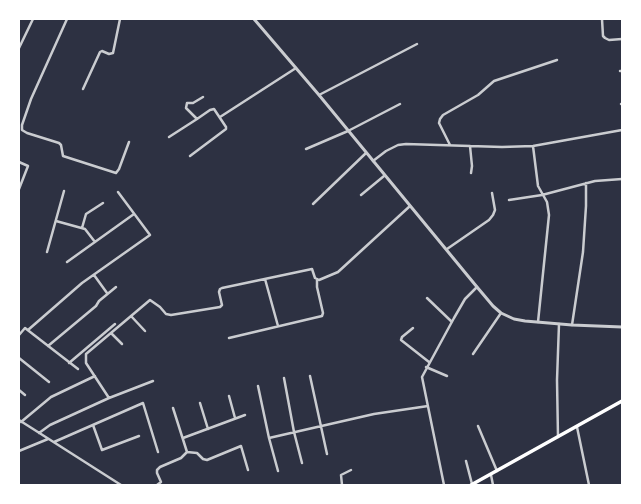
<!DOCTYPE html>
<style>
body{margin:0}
#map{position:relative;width:641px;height:504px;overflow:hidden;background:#2d3142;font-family:"Golos Text",sans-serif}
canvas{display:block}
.frame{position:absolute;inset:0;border:20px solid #fff;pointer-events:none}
</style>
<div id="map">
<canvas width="641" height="504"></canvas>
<div class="frame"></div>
</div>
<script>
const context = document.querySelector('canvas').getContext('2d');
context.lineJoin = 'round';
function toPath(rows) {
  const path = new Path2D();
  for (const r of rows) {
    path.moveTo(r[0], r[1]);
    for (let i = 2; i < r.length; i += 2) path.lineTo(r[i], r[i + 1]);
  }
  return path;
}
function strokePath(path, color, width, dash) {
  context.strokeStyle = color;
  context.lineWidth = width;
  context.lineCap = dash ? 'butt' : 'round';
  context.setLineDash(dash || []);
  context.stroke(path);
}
strokePath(toPath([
 [67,19,31,99,22,125,22,130,27,133,59,143,61,145,63,156,116,173,119,169,129,142],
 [602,19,603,36,605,38,609,40,622,39],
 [19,48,33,19],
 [620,71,622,71],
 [83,89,100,52,102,51,109,54,113,53,120,19],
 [319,95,417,44],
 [621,104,622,104],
 [220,117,296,68],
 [169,137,197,119],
 [450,145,439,123,440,119,443,115,478,95,494,81,557,60],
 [470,146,472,166,471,173],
 [533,146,538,186,547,202,549,215,538,322],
 [306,149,348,131,400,104],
 [190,156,226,129,226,127,214,109,210,110,197,119,186,108,187,103,193,103,203,97],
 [373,161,386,151,398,145,406,144,502,147,533,146,622,130],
 [19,162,28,166,19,189],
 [361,195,384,176],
 [509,200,542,195,595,181,622,179],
 [313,204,366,153],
 [56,221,85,229,95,242],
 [82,228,86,214,103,203],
 [447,249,489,220,493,215,495,210,492,193],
 [47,252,64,191],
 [67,262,134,214],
 [94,275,107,293],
 [265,279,278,326],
 [427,298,452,322],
 [131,316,145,331],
 [572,325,583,252,586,206,586,183],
 [413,328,402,337,401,340,429,362],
 [28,330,82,283,150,235,118,192],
 [111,333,122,344],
 [19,335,25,328,78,369],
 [229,338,322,316,323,313,317,287,317,279],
 [48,346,96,306,99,301,116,287],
 [473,354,501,313],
 [19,358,49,382],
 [69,363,115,324],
 [426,367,447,376],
 [310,376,327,454],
 [284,378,294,432,302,463],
 [258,386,269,438,278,471],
 [19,390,25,395],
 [229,396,235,418],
 [109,398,86,363,86,354,150,300,160,307,166,314,171,315,220,307,222,305,219,292,220,289,222,288,312,269,315,278,319,280,338,272,410,206],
 [200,403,208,429],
 [19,420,121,485],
 [21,422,51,397,95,376],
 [93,425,102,450,139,436],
 [478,426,497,471],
 [577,427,589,485],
 [39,433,50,425,109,398,153,381],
 [558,437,557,380,559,324],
 [183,438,245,415],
 [269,438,374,414,428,406],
 [54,442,143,403,158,452],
 [19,451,48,439],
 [187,452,197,453,203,459,207,460,241,446,248,470],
 [466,461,472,484],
 [491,475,493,485],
 [157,485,161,482,157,473,157,470,160,467,181,458,187,452,173,408],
 [342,485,341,475,351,470],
 [444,485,422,377,454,318,465,299,477,287]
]), '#caccd0', 2.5);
strokePath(toPath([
 [254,19,319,95,477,287,493,306,501,313,514,319,525,321,572,325,622,327]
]), '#caccd0', 3);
strokePath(toPath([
 [471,485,622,401]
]), '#fff', 3.5);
</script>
